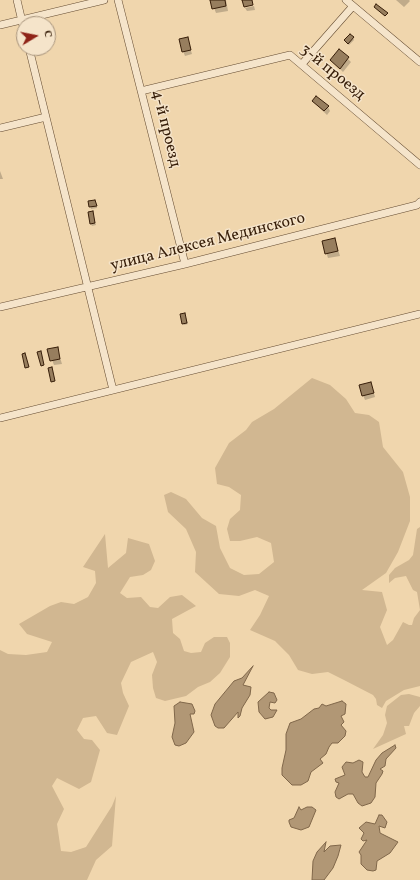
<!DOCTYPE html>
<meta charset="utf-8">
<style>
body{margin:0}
#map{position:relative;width:420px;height:880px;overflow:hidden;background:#f0d6ad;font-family:Vollkorn,serif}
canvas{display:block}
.north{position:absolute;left:16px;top:16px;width:40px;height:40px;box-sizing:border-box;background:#f5e4ca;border:1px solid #a9957d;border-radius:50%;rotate:80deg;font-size:11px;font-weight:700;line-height:16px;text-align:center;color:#371e09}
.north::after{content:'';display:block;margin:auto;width:14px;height:18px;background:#8f2418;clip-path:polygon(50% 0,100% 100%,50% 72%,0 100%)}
</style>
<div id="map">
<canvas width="420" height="880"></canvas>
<div class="north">С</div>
</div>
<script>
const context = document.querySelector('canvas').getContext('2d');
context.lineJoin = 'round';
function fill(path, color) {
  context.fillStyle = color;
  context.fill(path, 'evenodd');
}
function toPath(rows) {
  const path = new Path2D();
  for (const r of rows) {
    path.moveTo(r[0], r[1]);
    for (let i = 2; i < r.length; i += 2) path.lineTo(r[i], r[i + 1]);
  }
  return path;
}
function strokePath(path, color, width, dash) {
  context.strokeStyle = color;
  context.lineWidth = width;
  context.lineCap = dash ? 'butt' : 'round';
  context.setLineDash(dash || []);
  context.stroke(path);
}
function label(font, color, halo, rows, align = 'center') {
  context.font = font + ' Vollkorn,serif';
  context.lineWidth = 3;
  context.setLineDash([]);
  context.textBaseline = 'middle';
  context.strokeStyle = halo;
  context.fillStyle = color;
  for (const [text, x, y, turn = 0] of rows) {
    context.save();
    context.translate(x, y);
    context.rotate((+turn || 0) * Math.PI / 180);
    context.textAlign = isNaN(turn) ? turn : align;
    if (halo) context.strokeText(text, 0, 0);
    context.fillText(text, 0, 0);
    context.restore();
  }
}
fill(toPath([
 [312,378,330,385,346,399,355,413,369,415,379,422,383,447,403,472,410,497,410,521,398,552,386,573,362,590,382,592,387,610,380,627,387,645,393,640,403,622,409,625,412,625,414,618,420,610,420,686,404,690,386,701,382,708,377,705,376,699,373,695,344,680,328,672,312,674,298,670,289,655,275,641,250,630,260,615,269,596,255,590,239,596,219,594,195,572,196,552,186,529,168,512,164,495,171,492,186,499,202,518,216,526,220,548,230,568,244,575,259,574,274,562,271,543,257,537,240,541,230,541,227,529,230,519,240,510,241,495,229,487,217,484,215,468,229,443,246,430,252,422,274,409],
 [420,527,420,610,417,592,413,590,406,576,395,578,389,583,389,575,395,568,409,560,413,555,417,529],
 [105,534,108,568,126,553,128,538,149,544,155,561,151,570,143,575,130,577,120,593,127,598,141,597,150,607,158,608,170,597,182,595,196,606,172,619,173,633,180,639,184,651,191,653,201,652,205,643,214,637,227,637,230,643,230,657,220,673,210,682,198,687,186,696,165,701,156,698,153,688,152,675,157,662,153,652,131,662,121,683,123,693,129,706,117,735,107,733,96,716,83,718,77,730,84,739,92,740,100,750,91,782,79,789,57,778,52,786,64,809,57,824,61,851,71,852,86,847,112,806,116,796,112,846,96,860,87,880,0,880,0,650,8,654,26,655,47,652,52,642,27,634,19,624,50,606,61,602,74,604,88,597,96,583,95,571,83,567],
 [409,694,420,697,420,706,414,713,409,726,404,726,406,734,373,749,383,735,387,723,385,715,387,706,401,695]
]), '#d1b791');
const water = toPath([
 [253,666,243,685,251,687,250,695,242,708,240,716,238,718,238,712,224,728,218,728,215,726,211,715,215,704,234,681,242,678,253,666],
 [269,692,274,693,277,700,275,703,270,702,269,708,271,710,277,710,273,717,265,719,259,712,258,702,269,692],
 [342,701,346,704,345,714,341,716,344,722,341,725,346,731,345,736,338,743,332,743,329,747,326,754,320,759,323,763,311,772,308,781,301,785,292,785,282,775,282,768,286,750,286,734,290,723,301,719,314,709,319,708,322,704,326,706,342,701],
 [180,702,192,704,195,711,194,714,190,714,194,732,186,743,179,746,175,745,172,737,175,723,174,706,180,702],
 [395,745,396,748,386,759,385,766,380,769,383,771,382,774,376,783,375,797,371,803,362,806,358,803,353,794,348,794,339,799,336,797,335,792,339,783,336,782,335,779,345,775,342,767,346,762,353,763,359,760,363,762,362,772,365,777,368,777,376,760,382,753,395,745],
 [299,807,301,810,307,807,312,807,316,810,309,827,301,830,291,827,289,822,289,820,294,818,299,807],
 [379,815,382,815,387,822,385,828,379,826,380,833,398,842,390,853,377,861,376,870,373,871,367,870,361,864,361,855,359,852,367,840,363,841,361,839,364,833,359,828,366,822,375,824,379,815],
 [326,842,324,852,330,846,341,845,338,856,333,868,324,880,312,880,313,861,317,852,326,842]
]);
fill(water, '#b19775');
strokePath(water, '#80674a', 1);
fill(toPath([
 [211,0,226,0,228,11,216,13],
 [396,0,409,0,410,1,404,7],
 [254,6,255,10,247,11,245,8],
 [187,38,192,54,185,56,183,51],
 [353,38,354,40,349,45,346,42],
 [339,50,351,62,343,72,331,60],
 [313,101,328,107,330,111,327,115],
 [0,171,3,179,0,179],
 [89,202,96,203,97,208,91,209],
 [89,213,93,214,96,225,92,226,91,224],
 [335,239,340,256,328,258,323,242],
 [185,314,188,324,184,325,183,323],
 [57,348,62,364,54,365,48,350],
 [371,383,375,397,365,400,363,395]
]), '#0003');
const building = toPath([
 [210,0,225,0,226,6,212,9,210,0],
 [242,0,252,0,253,5,244,7,242,0],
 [376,4,388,13,385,16,374,7,376,4],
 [350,34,354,37,348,44,344,40,350,34],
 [188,37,191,50,182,52,179,39,188,37],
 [339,49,349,57,340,69,330,60,339,49],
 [316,96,329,106,324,111,312,101,316,96],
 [95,200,97,206,89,207,88,201,95,200],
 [93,211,95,223,90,224,88,212,93,211],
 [335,238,338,251,325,254,322,241,335,238],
 [185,313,187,323,182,324,180,314,185,313],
 [58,347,60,359,50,361,47,349,58,347],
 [41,351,44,365,41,366,37,352,41,351],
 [25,353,29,367,25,368,22,354,25,353],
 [52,367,55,381,51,382,48,368,52,367],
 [371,382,374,393,362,396,359,385,371,382]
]);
fill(building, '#977e5e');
strokePath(building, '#371e09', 1);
const minor = toPath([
 [17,0,24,30],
 [118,0,185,264],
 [346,0,420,62],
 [0,25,104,0],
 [29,48,113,390],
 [302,64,353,6],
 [141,91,290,55,420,165],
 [0,128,46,117],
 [0,307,185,264,417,205,420,202],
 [0,418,420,314]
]);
strokePath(minor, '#654c32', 8);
strokePath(minor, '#f5e4ca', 7);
label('16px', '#371e09', '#f5e4ca', [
 ["3-й проезд",332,73,39],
 ["4-й проезд",165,129,76],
 ["улица Алексея Мединского",208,243,-14]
]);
</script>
